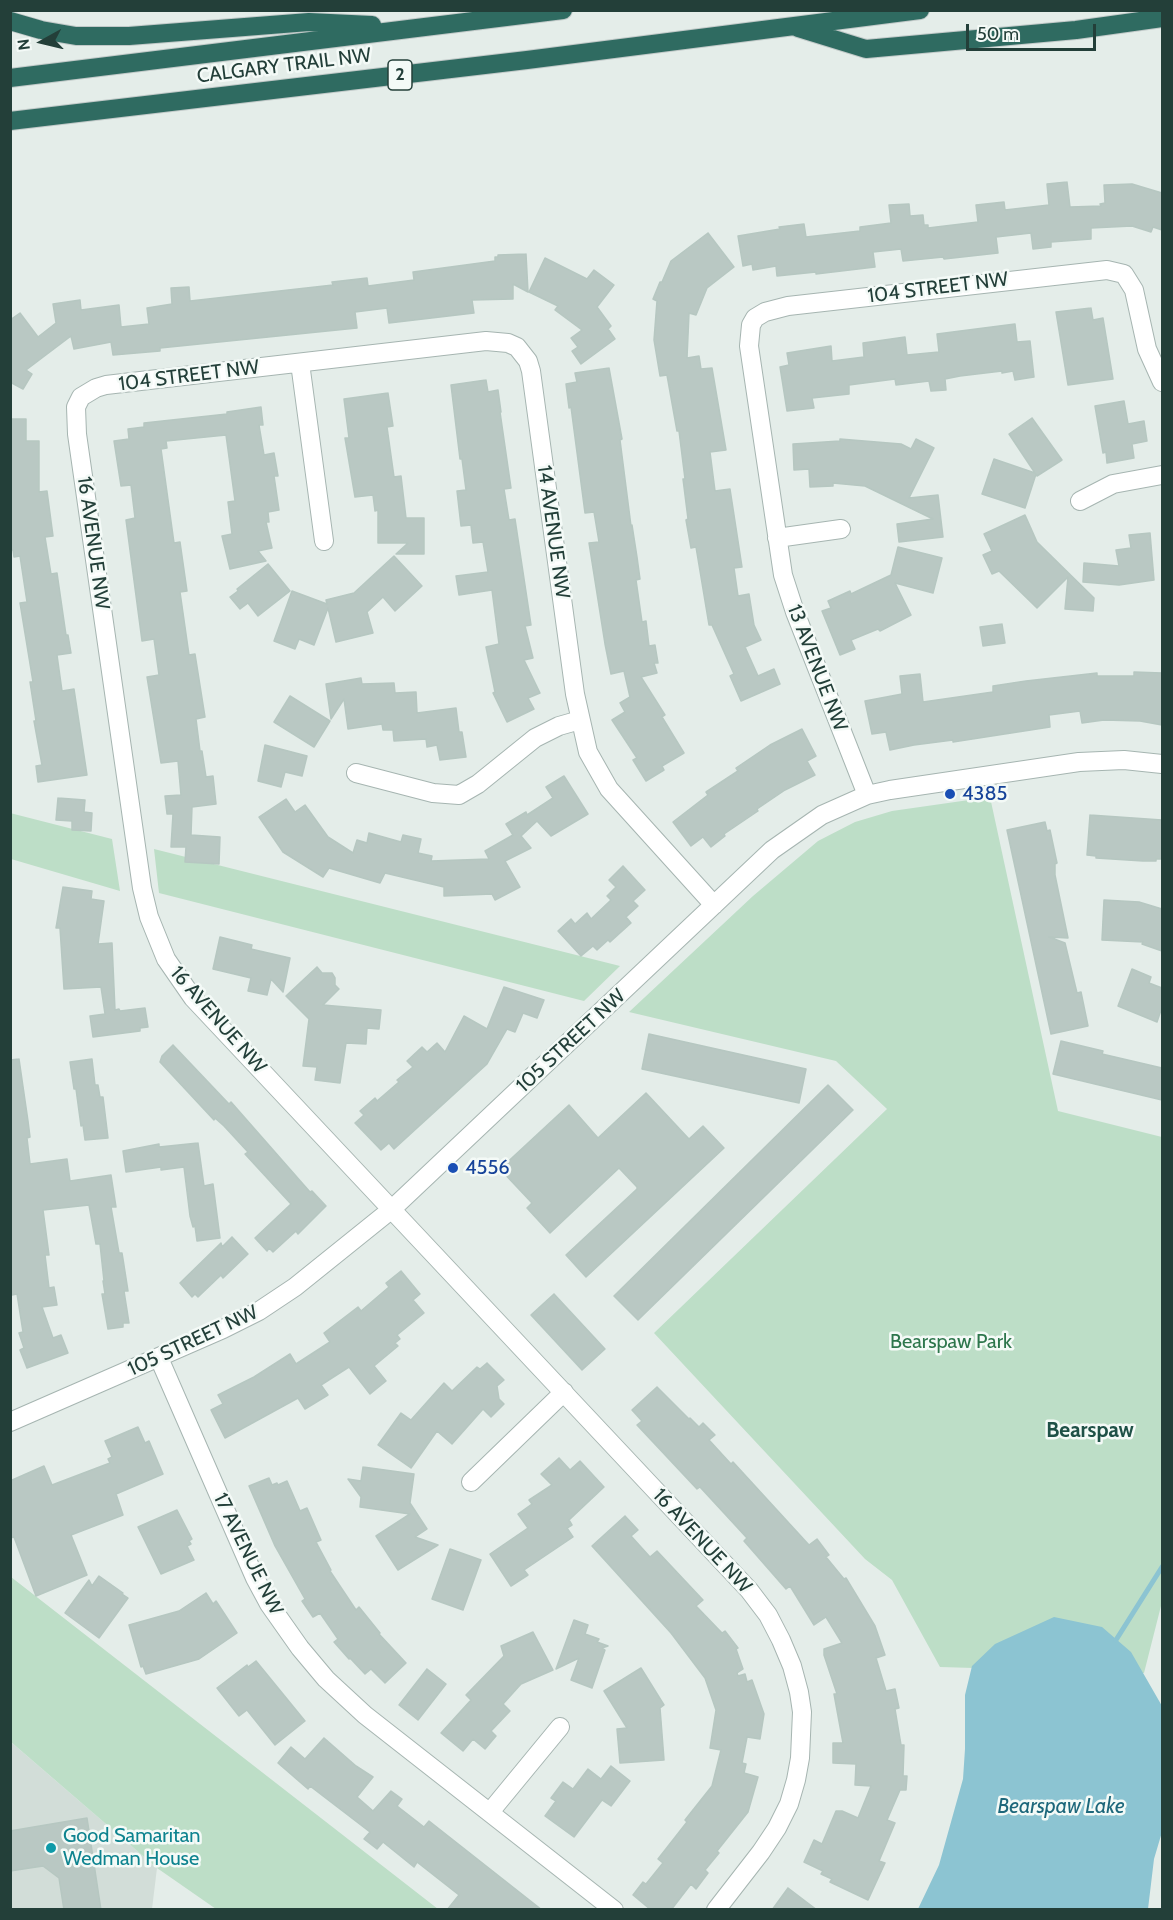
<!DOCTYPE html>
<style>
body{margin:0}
#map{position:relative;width:1173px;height:1920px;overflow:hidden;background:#e4ede9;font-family:Cabin,sans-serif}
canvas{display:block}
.frame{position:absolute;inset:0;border:12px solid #233f39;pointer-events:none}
.north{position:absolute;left:12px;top:12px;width:60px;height:60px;-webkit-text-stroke:4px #f4faf7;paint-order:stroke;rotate:262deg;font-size:16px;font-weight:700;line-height:24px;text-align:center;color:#233f39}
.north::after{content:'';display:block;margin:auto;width:21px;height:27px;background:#233f39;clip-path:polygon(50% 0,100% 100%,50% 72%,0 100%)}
.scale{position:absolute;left:966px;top:24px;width:130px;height:27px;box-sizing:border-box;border:3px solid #233f39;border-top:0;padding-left:8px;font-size:18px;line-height:21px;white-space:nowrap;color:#233f39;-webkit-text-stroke:4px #f4faf7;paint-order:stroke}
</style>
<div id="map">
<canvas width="1173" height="1920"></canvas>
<div class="frame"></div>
<div class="north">N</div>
<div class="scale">50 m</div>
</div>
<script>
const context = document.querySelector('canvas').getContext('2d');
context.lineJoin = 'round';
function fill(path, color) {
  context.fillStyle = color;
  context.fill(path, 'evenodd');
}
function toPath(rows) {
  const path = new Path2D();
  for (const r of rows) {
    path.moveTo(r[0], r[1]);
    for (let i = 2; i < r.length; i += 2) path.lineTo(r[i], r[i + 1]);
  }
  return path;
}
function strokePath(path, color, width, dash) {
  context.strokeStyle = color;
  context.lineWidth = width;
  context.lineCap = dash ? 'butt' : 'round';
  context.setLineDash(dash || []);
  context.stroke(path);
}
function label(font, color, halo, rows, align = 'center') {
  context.font = font + ' Cabin,sans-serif';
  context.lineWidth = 5;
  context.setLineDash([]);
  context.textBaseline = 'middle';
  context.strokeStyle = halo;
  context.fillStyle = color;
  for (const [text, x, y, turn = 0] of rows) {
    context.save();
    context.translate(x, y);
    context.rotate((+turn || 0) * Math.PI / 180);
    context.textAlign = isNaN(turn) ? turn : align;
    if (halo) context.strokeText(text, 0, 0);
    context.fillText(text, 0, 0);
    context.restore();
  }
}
fill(toPath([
 [12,1743,157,1868,152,1909,11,1909]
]), '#d2ddd8');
fill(toPath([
 [990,797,1058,1111,1162,1137,1162,1602,1144,1673,940,1667,892,1580,865,1559,654,1333,887,1109,836,1061,629,1012,753,896,818,841,855,822,892,811],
 [10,813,112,839,120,891,11,859],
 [154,849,620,966,584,1001,159,893],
 [11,1577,438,1909,216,1909,157,1868,11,1742]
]), '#bddec7');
fill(toPath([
 [1054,1617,1102,1627,1131,1652,1162,1706,1162,1832,1154,1859,1148,1909,918,1909,939,1865,963,1779,965,1749,965,1695,972,1666,995,1644]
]), '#8cc4d2');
strokePath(toPath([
 [1116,1640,1162,1567]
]), '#8cc4d2', 5);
const building = toPath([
 [1067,182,1070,207,1101,206,1100,204,1105,203,1104,185,1132,184,1162,193,1162,230,1153,227,1151,232,1132,226,1091,228,1091,239,1051,242,1051,247,1033,249,1031,233,996,237,998,253,944,259,943,257,903,261,901,249,873,252,875,267,816,274,816,272,777,276,776,266,753,270,752,264,743,266,738,236,780,229,779,227,804,224,806,237,860,231,860,227,891,223,889,205,909,204,910,216,923,215,924,225,928,225,928,228,978,222,976,205,1004,202,1005,210,1049,205,1047,184,1067,182],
 [708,233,734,267,707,288,696,315,689,313,687,358,699,356,701,369,712,368,726,450,710,452,715,491,730,489,742,567,734,568,738,596,749,594,754,625,761,640,745,647,758,676,774,669,780,684,741,701,730,676,734,674,712,625,709,625,696,547,691,548,686,520,688,519,683,479,685,479,679,431,677,431,667,375,660,376,654,340,657,301,653,299,660,282,662,282,671,261,708,233],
 [526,254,528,292,513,284,513,299,472,300,474,313,389,323,387,308,355,312,357,328,160,348,160,351,113,355,111,342,74,349,71,336,26,370,32,374,23,389,10,382,10,320,20,313,38,337,56,323,53,304,80,300,81,310,119,305,121,327,149,324,147,308,172,304,171,288,189,287,190,301,333,285,332,282,367,278,368,286,414,280,413,272,495,261,495,257,498,257,498,255,526,254],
 [545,258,587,279,594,270,614,285,597,307,611,326,608,329,615,339,581,364,572,351,578,347,571,338,582,330,555,310,558,306,529,292,545,258],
 [1091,308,1093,320,1103,318,1113,379,1068,385,1056,312,1091,308],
 [1015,324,1017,342,1030,341,1034,377,1015,380,1013,371,1002,373,1002,371,960,376,945,379,946,390,931,391,929,381,896,385,895,379,849,385,849,394,812,398,814,408,787,411,780,367,789,365,787,353,831,346,832,361,864,357,863,343,905,337,907,355,939,352,937,334,1015,324],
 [609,368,622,439,620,440,631,526,632,525,637,557,640,579,636,580,642,622,646,621,649,646,655,645,658,663,654,663,657,673,641,677,665,715,662,717,684,753,662,766,664,770,646,781,633,760,637,758,612,720,625,712,620,703,630,697,624,671,611,674,605,644,589,543,599,542,594,512,585,513,571,407,569,408,566,384,577,382,575,373,609,368],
 [486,380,488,392,498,390,501,412,500,412,511,488,504,489,509,520,515,519,531,625,525,626,533,658,524,660,540,693,528,698,534,709,507,722,493,693,495,692,486,647,499,644,492,590,459,595,456,576,488,572,483,542,473,543,471,525,461,526,457,491,466,490,462,459,460,459,451,385,486,380],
 [388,393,393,426,387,427,394,477,401,476,406,518,424,518,424,554,396,554,408,543,378,543,378,510,375,511,373,495,355,497,345,438,349,438,344,399,388,393],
 [1124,401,1128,424,1144,421,1147,441,1132,444,1134,458,1107,463,1106,452,1103,453,1095,406,1124,401],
 [261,407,263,425,259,425,264,455,274,453,278,476,274,476,279,510,268,512,269,522,266,522,272,548,258,551,266,561,230,569,222,536,232,534,228,502,235,501,226,435,166,441,167,448,161,449,174,543,180,542,187,591,180,592,189,655,195,654,205,717,196,719,200,751,202,751,206,777,213,776,216,804,192,807,191,835,220,837,219,864,185,862,186,847,171,847,173,814,167,814,165,796,181,795,178,761,161,763,147,677,159,675,154,639,142,641,126,520,135,518,131,485,121,486,114,441,129,439,128,429,144,427,144,423,227,414,227,412,261,407],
 [1032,418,1062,460,1037,476,1036,474,1025,508,982,494,994,459,1035,473,1009,434,1032,418],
 [10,419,26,419,26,441,39,441,39,492,47,491,53,536,45,537,51,574,57,573,66,635,68,635,71,653,57,655,62,691,74,689,87,775,38,782,36,766,42,765,34,721,36,721,30,682,33,682,20,603,27,602,20,556,14,557,13,550,10,550,10,419],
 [840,439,901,444,911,449,916,439,934,448,909,498,938,495,943,537,899,542,897,524,933,519,865,486,833,483,833,486,810,487,809,469,794,470,793,444,840,441,840,439],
 [1025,515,1037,542,1094,598,1093,611,1065,609,1068,577,1037,608,999,571,992,574,983,555,992,551,984,534,1025,515],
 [1150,533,1154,580,1119,585,1083,582,1084,563,1119,566,1116,550,1131,548,1129,535,1150,533],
 [898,547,942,558,933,593,895,583,911,615,880,631,878,629,851,640,855,649,840,655,822,611,831,608,828,601,850,591,851,594,891,575,898,547],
 [394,556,422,586,395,611,383,597,367,612,373,633,336,642,328,608,314,645,299,639,295,649,274,641,292,591,327,604,326,600,354,593,394,556],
 [268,564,290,591,258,616,248,603,240,609,230,597,238,591,237,589,268,564],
 [1002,624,1005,643,983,646,980,627,1002,624],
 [1134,672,1162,673,1162,725,1140,721,1104,720,1082,723,1080,711,1049,715,1050,727,953,742,953,740,914,745,890,750,886,732,872,734,865,701,902,694,900,676,920,674,923,702,993,692,993,686,1026,681,1097,673,1097,676,1134,676,1134,672],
 [361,678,362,684,394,683,395,693,416,692,417,713,456,708,459,732,462,732,466,757,440,760,437,745,427,747,426,739,394,741,393,730,383,730,382,724,348,729,344,699,331,719,326,684,361,678],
 [290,696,330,721,314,747,274,722,290,696],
 [802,729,816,756,807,761,815,775,785,790,757,809,758,811,724,834,725,836,711,847,703,837,691,846,673,822,708,795,706,792,738,771,736,768,770,745,802,729],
 [265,745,307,756,302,776,285,772,281,787,258,781,265,745],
 [564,776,588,814,551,836,537,821,521,836,531,848,505,861,520,887,495,900,492,894,444,896,444,887,385,873,380,883,329,868,323,877,283,852,259,817,286,799,295,812,305,805,328,837,353,853,357,840,367,843,369,833,401,842,403,835,421,839,418,853,432,856,431,861,489,859,485,851,513,835,506,824,526,812,527,815,553,798,546,787,564,776],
 [58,798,85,800,84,812,92,813,91,831,72,830,72,821,56,820,58,798],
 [1090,815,1162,820,1162,859,1156,859,1156,861,1143,861,1096,858,1096,856,1087,855,1090,815],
 [1045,822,1047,831,1050,830,1057,863,1055,864,1055,875,1068,938,1049,937,1065,943,1077,993,1081,992,1088,1026,1051,1034,1007,830,1045,822],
 [623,866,645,890,633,901,638,906,626,917,631,923,610,942,608,940,597,950,593,946,581,956,558,931,571,919,575,924,587,913,591,919,611,900,607,896,616,887,609,880,623,866],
 [63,887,92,891,91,899,104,901,98,944,112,943,115,1010,119,1009,120,1011,145,1008,148,1027,140,1028,140,1031,93,1037,90,1016,105,1014,101,987,64,989,60,928,56,928,63,887],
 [1104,900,1139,902,1162,909,1162,951,1142,944,1143,942,1102,940,1104,900],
 [220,937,252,945,251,949,290,958,283,992,271,979,267,995,248,991,251,978,213,969,220,937],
 [317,967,322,973,332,973,335,978,335,985,339,989,323,1005,381,1010,379,1029,367,1028,366,1044,346,1043,340,1083,315,1080,317,1067,303,1066,309,1019,286,996,317,967],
 [1132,969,1151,977,1149,983,1162,988,1162,1007,1157,1022,1118,1006,1132,969],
 [504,987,544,1000,537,1018,523,1013,515,1032,507,1029,487,1064,394,1149,389,1143,381,1150,355,1123,364,1115,360,1111,375,1098,377,1101,399,1082,397,1080,413,1067,407,1061,422,1047,427,1052,437,1043,445,1052,464,1016,487,1029,504,987],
 [649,1034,806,1069,799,1103,642,1069,649,1034],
 [1061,1041,1103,1051,1102,1054,1162,1068,1162,1100,1053,1074,1061,1041],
 [173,1045,229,1104,231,1102,310,1192,312,1191,326,1206,298,1234,296,1231,273,1252,269,1248,267,1251,255,1238,291,1204,245,1154,248,1152,224,1126,215,1118,214,1120,160,1062,162,1056,173,1045],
 [19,1059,28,1121,30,1137,27,1138,30,1164,67,1159,70,1181,111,1175,116,1207,111,1207,119,1253,122,1253,123,1259,128,1291,124,1291,129,1323,123,1323,123,1327,108,1329,102,1294,105,1294,103,1281,104,1281,100,1244,96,1244,89,1205,43,1210,49,1255,45,1255,49,1288,54,1287,57,1305,42,1307,53,1338,61,1335,68,1353,27,1368,20,1350,24,1348,19,1333,23,1332,17,1294,12,1295,10,1282,10,1060,19,1059],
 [92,1059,95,1085,98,1085,100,1097,103,1097,108,1138,85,1140,83,1125,81,1126,76,1089,74,1089,70,1062,92,1059],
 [828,1085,853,1110,638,1320,614,1296,828,1085],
 [646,1093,689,1139,703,1126,724,1148,586,1277,566,1255,637,1189,637,1187,619,1168,550,1233,527,1208,532,1203,500,1169,569,1105,598,1138,646,1093],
 [198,1143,204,1186,213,1184,220,1238,197,1241,195,1226,193,1227,190,1216,184,1167,161,1170,161,1167,126,1172,123,1151,159,1144,159,1147,198,1143],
 [232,1237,248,1254,223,1278,221,1275,198,1297,195,1294,192,1297,180,1283,221,1243,222,1247,232,1237],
 [401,1271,420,1294,413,1300,424,1313,397,1335,400,1339,395,1343,398,1346,374,1366,386,1381,370,1394,349,1367,321,1385,328,1395,305,1409,298,1398,225,1438,211,1410,223,1404,218,1395,254,1377,290,1354,296,1364,330,1342,324,1333,358,1307,361,1311,389,1287,386,1283,401,1271],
 [554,1294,605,1349,582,1370,531,1315,554,1294],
 [487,1363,504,1380,497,1386,499,1399,504,1404,491,1417,483,1409,452,1444,437,1431,411,1468,378,1445,401,1413,411,1420,444,1383,452,1391,477,1367,480,1369,487,1363],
 [657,1387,689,1419,690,1418,699,1427,703,1423,715,1435,709,1440,731,1464,733,1462,809,1545,817,1539,829,1555,826,1557,844,1579,846,1578,875,1626,885,1655,876,1658,886,1691,895,1689,899,1708,895,1709,901,1745,904,1745,903,1776,907,1776,906,1790,900,1790,887,1820,895,1823,879,1861,885,1863,868,1900,830,1882,832,1879,821,1874,823,1871,804,1862,814,1840,822,1844,836,1811,842,1811,858,1818,871,1786,855,1785,856,1764,833,1763,833,1743,843,1743,834,1694,837,1694,824,1655,824,1649,842,1643,826,1617,814,1625,790,1586,786,1589,744,1541,747,1538,700,1487,697,1489,637,1425,642,1421,632,1410,657,1387],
 [138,1427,145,1443,149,1441,163,1474,116,1494,123,1515,71,1535,87,1575,36,1596,14,1537,10,1538,10,1481,44,1466,52,1485,110,1463,108,1459,112,1457,105,1441,138,1427],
 [559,1458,570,1470,580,1461,604,1487,569,1520,572,1525,567,1528,573,1537,524,1570,528,1575,511,1586,490,1554,528,1528,518,1514,532,1504,529,1500,552,1485,541,1474,559,1458],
 [363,1467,414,1474,410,1503,427,1529,415,1537,438,1545,398,1570,376,1536,410,1514,360,1507,361,1497,348,1479,361,1481,363,1467],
 [269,1478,272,1485,277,1483,278,1485,287,1481,300,1511,307,1508,321,1540,316,1542,331,1570,330,1571,356,1610,359,1607,380,1633,379,1634,406,1663,385,1683,371,1669,365,1674,350,1658,349,1659,334,1642,338,1639,320,1613,313,1617,302,1601,305,1599,275,1546,249,1486,269,1478],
 [177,1510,192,1539,189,1541,191,1544,187,1546,194,1560,161,1574,138,1527,177,1510],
 [625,1516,638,1530,631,1536,650,1557,657,1551,703,1600,696,1606,722,1633,725,1631,738,1648,736,1649,743,1669,737,1673,738,1676,745,1674,747,1682,752,1680,764,1714,760,1739,747,1737,742,1763,746,1764,744,1773,758,1777,748,1812,717,1851,719,1853,705,1870,708,1873,696,1889,691,1884,671,1910,651,1910,633,1895,643,1882,646,1884,663,1863,658,1859,687,1822,685,1820,712,1786,721,1750,710,1748,716,1710,705,1678,671,1633,592,1546,625,1516],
 [450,1549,481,1560,463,1610,432,1599,450,1549],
 [99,1576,123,1593,122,1594,128,1598,99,1638,65,1613,89,1580,92,1586,99,1576],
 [206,1593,213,1604,216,1601,237,1633,199,1659,146,1674,143,1666,141,1667,129,1625,179,1611,206,1593],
 [574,1620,588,1625,585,1634,599,1639,597,1642,608,1646,602,1648,605,1650,592,1688,571,1680,579,1658,556,1669,574,1620],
 [533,1632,553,1670,521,1684,503,1704,510,1711,491,1731,496,1736,485,1749,473,1739,463,1751,441,1733,471,1700,466,1695,504,1656,501,1646,533,1632],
 [256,1661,305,1721,275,1745,247,1710,239,1716,217,1688,247,1665,248,1667,256,1661],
 [641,1668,664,1705,660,1708,664,1760,620,1763,617,1729,627,1728,604,1691,641,1668],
 [427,1669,446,1684,418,1720,399,1705,427,1669],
 [324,1738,356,1766,373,1777,357,1797,373,1811,391,1791,402,1799,397,1806,424,1827,429,1821,542,1910,447,1910,459,1895,417,1862,414,1867,383,1842,377,1849,364,1839,370,1832,310,1786,308,1789,278,1763,291,1747,305,1759,324,1738],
 [611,1766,630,1781,611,1806,602,1800,574,1837,545,1816,556,1801,551,1798,563,1782,573,1789,588,1769,601,1779,611,1766],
 [87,1818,101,1910,64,1910,59,1878,43,1866,10,1871,10,1831,87,1818],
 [788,1888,817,1910,772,1910,788,1888]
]);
fill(building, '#b9c8c3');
strokePath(building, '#b6c7c1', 1.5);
const minor = toPath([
 [300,363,324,541],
 [1080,501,1113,484,1162,475],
 [777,538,841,529],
 [356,773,433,793,459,795,478,784,535,738,559,726,580,720],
 [867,795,795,612,783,575,749,346,751,325,755,318,765,312,788,306,1107,270,1124,274,1134,290,1147,349,1162,382],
 [714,905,609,789,588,752,575,694,531,371,528,361,517,347,508,343,486,341,106,385,96,388,81,397,76,407,77,434,142,888,149,917,166,959,193,998,749,1590,768,1615,781,1640,792,1666,799,1692,802,1712,800,1758,796,1780,789,1804,777,1828,761,1852,716,1910],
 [159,1358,255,1578,269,1604,300,1648,326,1679,365,1715,614,1910],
 [10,1422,223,1329,259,1311,295,1287,392,1209,772,850,822,815,867,795,890,790,1079,762,1124,760,1162,764],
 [471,1482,564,1392],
 [490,1812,560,1727]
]);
const highway = toPath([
 [10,21,41,30,76,36,129,36,309,22,372,25],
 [798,28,866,49,1076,30,1162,18],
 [10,78,563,10],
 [10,121,527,60,920,10]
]);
strokePath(minor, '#a6b5b1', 20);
strokePath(highway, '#c1c9c8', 20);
strokePath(minor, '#fff', 18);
strokePath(highway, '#2f6b61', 18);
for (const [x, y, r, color] of [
 [950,794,6,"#1a4fb4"],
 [453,1168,6,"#1a4fb4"],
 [51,1848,6,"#0f9aa8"]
]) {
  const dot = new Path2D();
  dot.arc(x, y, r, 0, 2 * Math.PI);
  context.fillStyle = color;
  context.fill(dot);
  strokePath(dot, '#f4faf7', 2);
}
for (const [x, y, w] of [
 [400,75,24]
]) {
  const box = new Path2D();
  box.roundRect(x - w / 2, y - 15, w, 30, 4.5);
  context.fillStyle = '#f4faf7';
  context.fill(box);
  strokePath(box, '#233f39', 1.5);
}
label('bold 18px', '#233f39', null, [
 ["2",400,75]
]);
label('20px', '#233f39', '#f4faf7', [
 ["CALGARY TRAIL NW",284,66,-7],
 ["104 STREET NW",938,288,-7],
 ["104 STREET NW",189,376,-7],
 ["14 AVENUE NW",553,532,82],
 ["16 AVENUE NW",93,543,82],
 ["13 AVENUE NW",817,668,69],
 ["16 AVENUE NW",218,1020,49],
 ["105 STREET NW",571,1041,-43],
 ["105 STREET NW",193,1341,-25],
 ["16 AVENUE NW",702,1541,47],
 ["17 AVENUE NW",248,1554,64]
]);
label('20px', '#164399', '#f4faf7', [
 ["4385",962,794],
 ["4556",465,1168]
], 'left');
label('20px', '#2d764c', '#f4faf7', [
 ["Bearspaw Park",951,1342]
]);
label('20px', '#0d838f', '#f4faf7', [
 ["Good Samaritan",63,1836],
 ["Wedman House",63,1859]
], 'left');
label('bold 21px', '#1f5147', '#f4faf7', [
 ["Bearspaw",1090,1431]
]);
label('italic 21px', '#1d677b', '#f4faf7', [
 ["Bearspaw Lake",1061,1807]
]);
</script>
